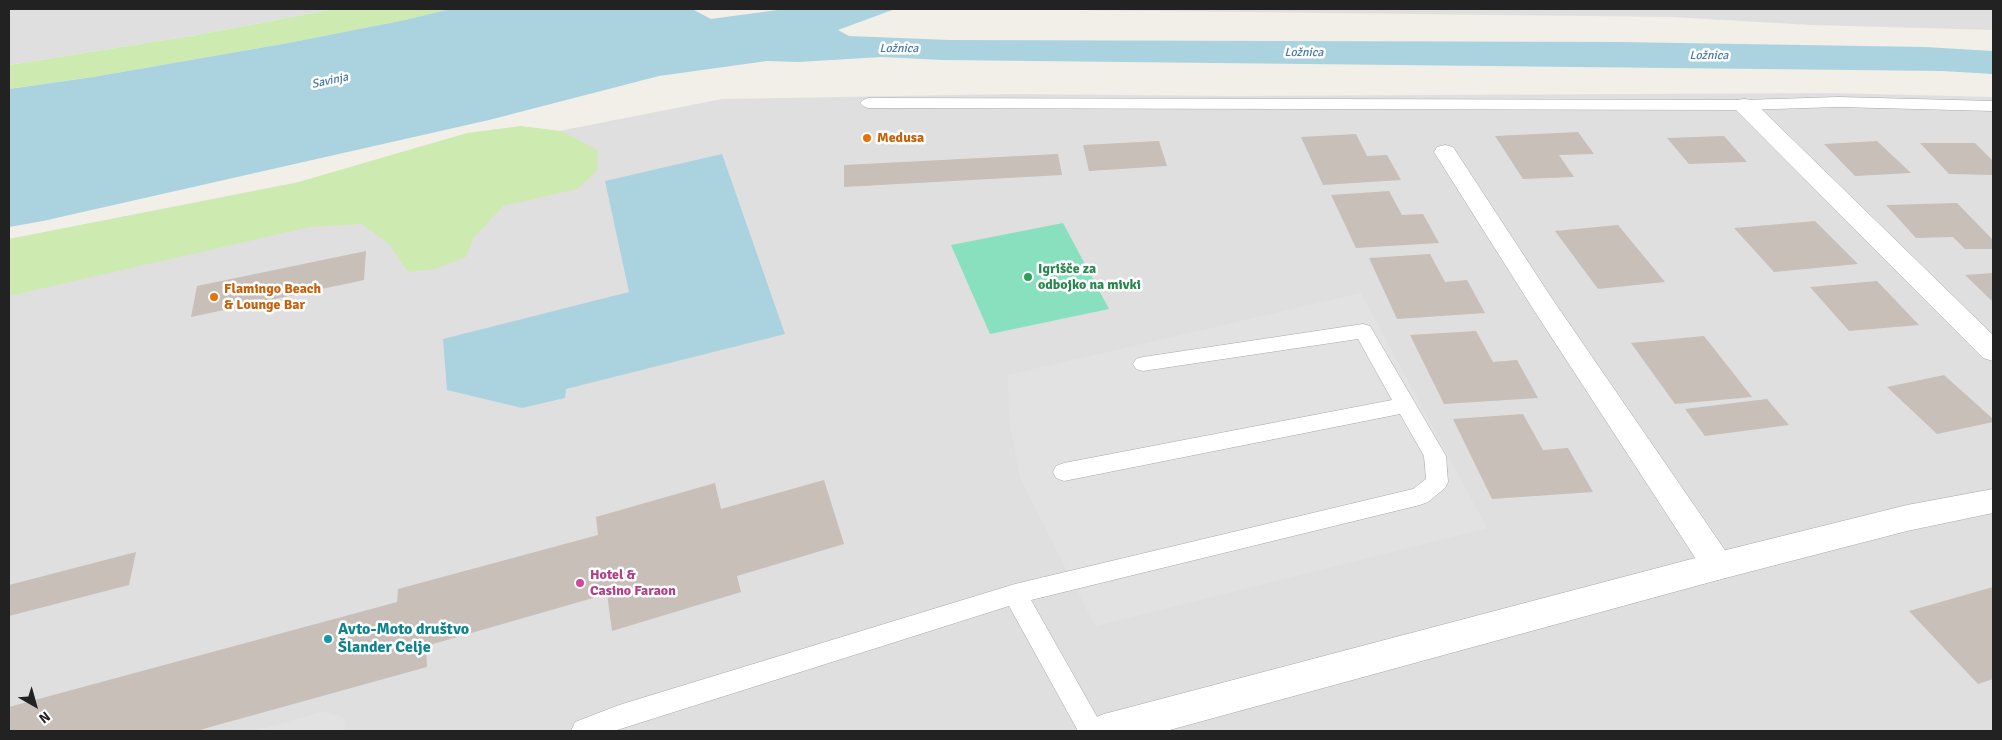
<!DOCTYPE html>
<meta charset="utf-8">
<style>
body{margin:0}
#map{position:relative;width:2002px;height:740px;overflow:hidden;background:#f2efe9;font-family:Signika,sans-serif}
canvas{display:block}
.frame{position:absolute;inset:0;border:10px solid #222;pointer-events:none}
.north{position:absolute;left:10px;top:680px;width:50px;height:50px;-webkit-text-stroke:4px #fff;paint-order:stroke;rotate:142deg;font-size:14px;font-weight:700;line-height:20px;text-align:center;color:#222}
.north::after{content:'';display:block;margin:auto;width:18px;height:22px;background:#222;clip-path:polygon(50% 0,100% 100%,50% 72%,0 100%)}
</style>
<div id="map">
<canvas width="2002" height="740"></canvas>
<div class="frame"></div>
<div class="north">N</div>
</div>
<script>
const context = document.querySelector('canvas').getContext('2d');
context.lineJoin = 'round';
function fill(path, color) {
  context.fillStyle = color;
  context.fill(path, 'evenodd');
}
function toPath(rows) {
  const path = new Path2D();
  for (const r of rows) {
    path.moveTo(r[0], r[1]);
    for (let i = 2; i < r.length; i += 2) path.lineTo(r[i], r[i + 1]);
  }
  return path;
}
function strokePath(path, color, width, dash) {
  context.strokeStyle = color;
  context.lineWidth = width;
  context.lineCap = dash ? 'butt' : 'round';
  context.setLineDash(dash || []);
  context.stroke(path);
}
function label(font, color, halo, rows, align = 'center') {
  context.font = font + ' Signika,sans-serif';
  context.lineWidth = 5;
  context.setLineDash([]);
  context.textBaseline = 'middle';
  context.strokeStyle = halo;
  context.fillStyle = color;
  for (const [text, x, y, turn = 0] of rows) {
    context.save();
    context.translate(x, y);
    context.rotate((+turn || 0) * Math.PI / 180);
    context.textAlign = isNaN(turn) ? turn : align;
    if (halo) context.strokeText(text, 0, 0);
    context.fillText(text, 0, 0);
    context.restore();
  }
}
fill(toPath([
 [9,9,334,9,197,35,9,65],
 [989,9,1993,9,1993,30,1811,25,1672,17],
 [1832,93,1993,97,1993,731,9,731,9,239,722,99,1013,94,1233,96]
]), '#e0dfdf');
fill(toPath([
 [334,9,450,9,405,20,288,43,93,77,9,89,9,65,197,35],
 [521,126,561,131,598,150,597,171,577,189,503,206,474,237,466,257,435,269,408,272,389,244,362,224,310,227,9,296,9,239,295,183,467,133]
]), '#cdebb0');
fill(toPath([
 [1063,223,1109,309,990,334,951,245]
]), '#88e0be');
fill(toPath([
 [1361,293,1487,528,1095,626,1020,478,1009,421,1008,375],
 [325,711,344,718,345,731,255,731]
]), '#e2e2e2');
fill(toPath([
 [450,9,692,9,711,19,785,9,895,9,838,30,849,36,950,40,1618,42,1925,47,1993,51,1993,74,1942,71,942,60,882,57,798,62,767,61,659,76,489,120,43,221,9,227,9,89,93,77,288,43,405,20],
 [722,154,785,334,566,389,565,398,522,408,447,390,443,339,629,292,605,181]
]), '#aad3df');
fill(toPath([
 [1578,132,1594,154,1559,155,1574,177,1523,179,1495,136],
 [1356,134,1367,156,1387,155,1401,180,1323,185,1301,137],
 [1724,136,1747,162,1689,164,1667,138],
 [1159,141,1167,166,1089,171,1083,145],
 [1877,141,1911,173,1855,176,1824,144],
 [1920,143,1975,143,1993,161,1993,175,1949,174],
 [1058,154,1062,175,844,187,844,165],
 [1389,191,1402,215,1423,214,1439,243,1356,248,1331,195],
 [1957,203,1993,240,1993,249,1965,249,1953,237,1916,238,1886,205],
 [1815,221,1858,264,1774,272,1734,228],
 [1618,225,1665,282,1598,289,1555,231],
 [366,251,364,280,191,317,197,286],
 [1430,254,1445,282,1467,280,1485,313,1397,319,1369,258],
 [1993,273,1993,302,1965,275],
 [1877,281,1919,325,1849,331,1810,287],
 [1476,331,1493,362,1517,360,1538,398,1444,404,1410,335],
 [1704,336,1752,397,1675,404,1631,343],
 [1944,375,1993,419,1993,422,1937,434,1887,387],
 [1767,399,1789,425,1705,436,1685,409],
 [1523,414,1543,450,1568,448,1593,492,1492,499,1453,419],
 [824,480,844,544,737,576,741,592,612,631,607,594,426,646,427,667,196,731,9,731,9,707,397,602,398,589,598,535,596,517,715,483,721,509],
 [136,552,129,585,9,616,9,585],
 [1993,587,1993,679,1978,684,1909,611]
]), '#c7bfb8');
const service = toPath([
 [1838,97,1993,101,1993,111,1838,107,1744,110,868,108,863,106,860,103,863,100,868,98,1744,100,1838,97],
 [1363,324,1370,326,1446,456,1448,482,1445,488,1428,502,1420,505,1031,600,1105,731,1078,731,1009,606,614,731,571,731,575,722,619,705,1015,584,1413,489,1426,479,1424,456,1400,414,1064,481,1056,478,1053,472,1056,466,1064,463,1392,400,1358,339,1143,371,1136,369,1133,364,1136,359,1143,357,1363,324]
]);
const minor = toPath([
 [1744,99,1752,100,1993,335,1993,361,1983,358,1736,110,1733,105,1736,100,1744,99],
 [1445,145,1453,147,1553,300,1729,556,1734,566,1729,576,1718,580,1707,576,1535,312,1434,152,1437,147,1445,145]
]);
const tertiary = toPath([
 [1993,489,1993,513,1907,531,1718,580,1166,731,1086,731,1091,719,1104,714,1718,552,1907,505,1993,489]
]);
strokePath(service, '#a9a9a9', 1);
strokePath(minor, '#a9a9a9', 1);
strokePath(tertiary, '#a9a9a9', 1);
fill(service, '#fff');
fill(minor, '#fff');
fill(tertiary, '#fff');
for (const [x, y, r, color] of [
 [867,138,5,"#e8710a"],
 [1028,277,5,"#2e9e5b"],
 [214,297,5,"#e8710a"],
 [580,583,5,"#d1479c"],
 [328,639,5,"#0f9aa8"]
]) {
  const dot = new Path2D();
  dot.arc(x, y, r, 0, 2 * Math.PI);
  context.fillStyle = color;
  context.fill(dot);
  strokePath(dot, '#fff', 2);
}
label('italic 12px', '#4a7aab', '#fff', [
 ["Ložnica",899,49],
 ["Ložnica",1304,53],
 ["Ložnica",1709,56],
 ["Savinja",330,81,-12]
]);
label('bold 14px', '#c56008', '#fff', [
 ["Medusa",877,138],
 ["Flamingo Beach",224,289],
 ["& Lounge Bar",224,305]
], 'left');
label('bold 14px', '#27864d', '#fff', [
 ["Igrišče za",1038,269],
 ["odbojko na mivki",1038,285]
], 'left');
label('bold 14px', '#b23c85', '#fff', [
 ["Hotel &",590,575],
 ["Casino Faraon",590,591]
], 'left');
label('bold 16px', '#0d838f', '#fff', [
 ["Avto-Moto društvo",338,630],
 ["Šlander Celje",338,648]
], 'left');
</script>
